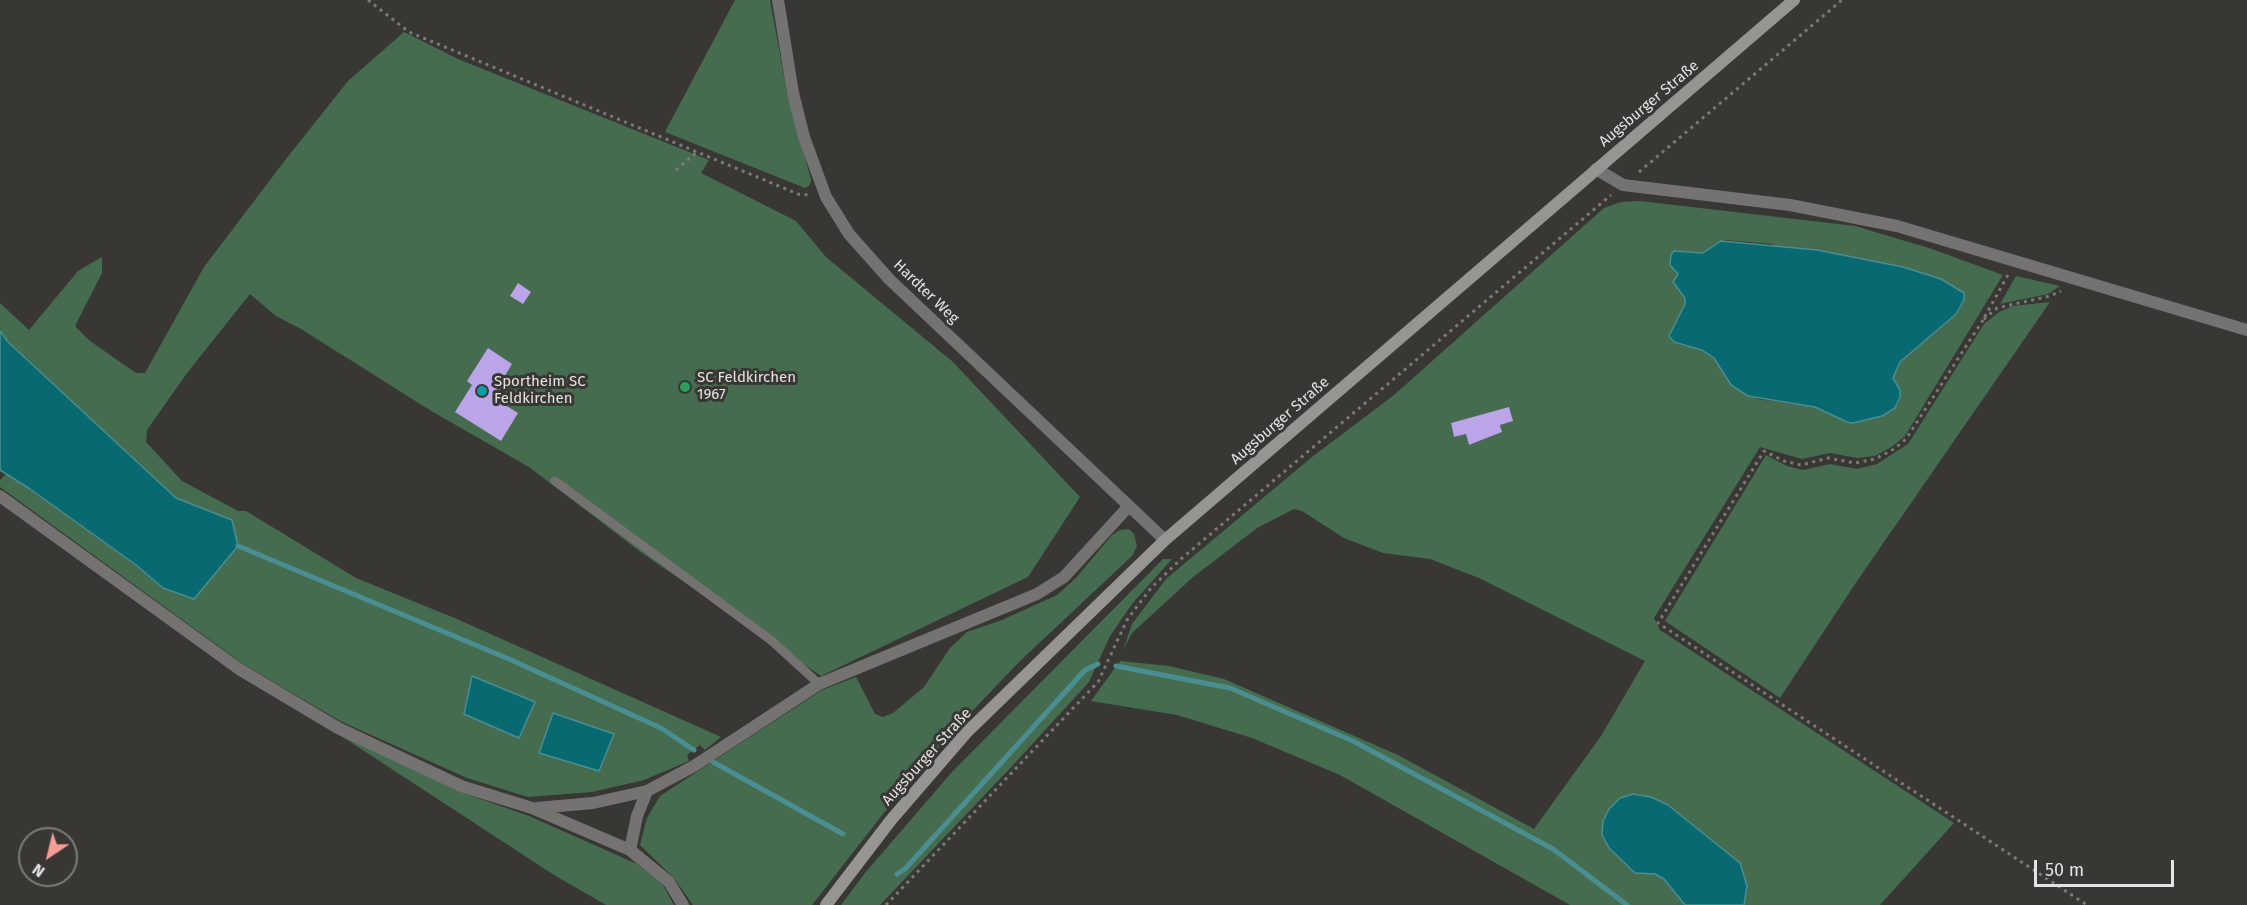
<!DOCTYPE html>
<meta charset="utf-8">
<style>
body{margin:0}
#map{position:relative;width:2247px;height:905px;overflow:hidden;background:#383734;font-family:"Fira Sans",sans-serif}
canvas{display:block}
.north{position:absolute;left:18px;top:827px;width:60px;height:60px;box-sizing:border-box;background:#383734;border:2px solid #7d7c79;border-radius:50%;rotate:215deg;font-size:16px;font-weight:700;line-height:24px;text-align:center;color:#e4e3e1}
.north::after{content:'';display:block;margin:auto;width:21px;height:27px;background:#f59c96;clip-path:polygon(50% 0,100% 100%,50% 72%,0 100%)}
.scale{position:absolute;left:2034px;top:860px;width:140px;height:27px;box-sizing:border-box;border:3px solid #e4e3e1;border-top:0;padding-left:8px;font-size:18px;line-height:21px;white-space:nowrap;color:#e4e3e1;-webkit-text-stroke:4px #383734;paint-order:stroke}
</style>
<div id="map">
<canvas width="2247" height="905"></canvas>
<div class="north">N</div>
<div class="scale">50 m</div>
</div>
<script>
const context = document.querySelector('canvas').getContext('2d');
context.lineJoin = 'round';
function fill(path, color) {
  context.fillStyle = color;
  context.fill(path, 'evenodd');
}
function toPath(rows) {
  const path = new Path2D();
  for (const r of rows) {
    path.moveTo(r[0], r[1]);
    for (let i = 2; i < r.length; i += 2) path.lineTo(r[i], r[i + 1]);
  }
  return path;
}
function strokePath(path, color, width, dash) {
  context.strokeStyle = color;
  context.lineWidth = width;
  context.lineCap = dash ? 'butt' : 'round';
  context.setLineDash(dash || []);
  context.stroke(path);
}
function label(font, color, halo, rows, align = 'center') {
  context.font = font + ' "Fira Sans",sans-serif';
  context.lineWidth = 6;
  context.setLineDash([]);
  context.textBaseline = 'middle';
  context.strokeStyle = halo;
  context.fillStyle = color;
  for (const [text, x, y, turn = 0] of rows) {
    context.save();
    context.translate(x, y);
    context.rotate((+turn || 0) * Math.PI / 180);
    context.textAlign = isNaN(turn) ? turn : align;
    if (halo) context.strokeText(text, 0, 0);
    context.fillText(text, 0, 0);
    context.restore();
  }
}
fill(toPath([
 [735,0,770,0,787,93,811,179,810,185,805,188,665,132],
 [404,32,458,59,709,160,701,173,796,221,826,257,953,362,1080,497,1028,577,821,676,642,553,529,467,433,412,301,329,276,316,250,294,187,373,147,430,146,442,182,481,238,511,246,511,356,578,457,619,721,737,705,750,700,745,687,755,689,761,644,780,592,792,528,797,467,778,340,721,243,664,0,487,0,480,6,474,30,489,136,565,163,588,232,520,176,498,8,342,0,331,0,303,29,330,78,271,102,257,102,273,75,326,90,341,136,373,145,373,204,267,286,159,348,81],
 [1640,201,1855,226,1932,249,2003,275,1905,436,1893,446,1875,456,1857,458,1830,453,1802,459,1760,447,1654,618,1660,630,1954,823,1880,905,1570,905,1340,775,1252,738,1177,715,1091,701,1120,661,1169,666,1224,679,1398,755,1534,829,1601,736,1645,661,1479,578,1430,559,1383,553,1344,538,1302,511,1294,509,1257,528,1192,578,1132,633,1123,650,1132,624,1166,579,1312,457,1394,395,1604,208,1621,202],
 [1725,240,1772,244,1905,356,1895,371,1893,378,1900,390,1899,403,1882,416,1853,423,1815,407,1757,399,1731,385,1714,358,1702,350,1679,344,1669,336,1685,304,1685,298,1673,282,1678,274,1670,265,1671,255,1685,251,1703,254],
 [1509,408,1512,421,1500,425,1502,432,1469,445,1466,434,1454,437,1451,423],
 [2016,276,2060,286,2048,294,2000,304],
 [2050,302,1855,584,1780,698,1665,621,1766,455,1787,466,1803,470,1830,464,1857,469,1877,464,1908,444,1984,324,1999,312,2013,306],
 [1120,530,1129,529,1134,534,1137,546,1132,556,1019,662,958,726,883,814,812,905,693,905,674,878,640,845,647,818,660,796,822,690,856,677,875,714,883,717,893,713,924,687,950,648,967,632,1002,620,1057,595,1076,578,1112,535],
 [1163,559,1172,559,1132,604,1110,636,1089,682,1014,764,880,905,841,905,865,873,952,772],
 [335,732,458,791,529,816,637,864,663,885,674,905,606,905,554,875]
]), '#466c50');
const water = toPath([
 [1721,241,1817,250,1903,267,1941,279,1964,293,1964,300,1956,314,1900,362,1893,378,1900,390,1900,397,1895,408,1882,416,1853,423,1847,422,1815,407,1748,396,1731,385,1714,358,1702,350,1674,342,1669,336,1685,304,1685,298,1673,282,1678,274,1670,265,1671,255,1674,251,1703,253,1721,241],
 [0,331,8,342,176,498,232,520,238,546,194,599,163,588,136,565,30,489,0,470,0,331],
 [472,676,535,702,519,738,464,714,472,676],
 [553,713,614,734,599,771,539,753,553,713],
 [1633,794,1651,797,1668,805,1740,863,1747,886,1744,905,1685,905,1664,879,1655,874,1635,873,1609,848,1602,835,1603,821,1609,809,1620,798,1633,794]
]);
fill(water, '#086970');
strokePath(water, '#4a8e92', 1.5);
strokePath(toPath([
 [238,546,509,659,661,728,694,750],
 [1116,666,1230,688,1353,741,1553,849,1627,905],
 [713,762,843,834],
 [897,874,905,869,1085,670,1098,664]
]), '#4a8e92', 5);
fill(toPath([
 [518,283,531,292,523,304,510,296],
 [488,348,512,364,492,397,518,413,501,441,455,412,472,385,467,381],
 [1509,407,1513,421,1500,425,1502,432,1469,445,1466,434,1454,437,1451,423]
]), '#bba4e8');
strokePath(toPath([
 [368,0,409,32,798,194,809,195],
 [676,170,698,151],
 [1639,172,1842,0],
 [2008,275,1983,320,1997,308,2050,296,2061,291],
 [1983,320,1906,439,1894,449,1875,459,1855,463,1828,458,1801,465,1784,461,1764,451,1658,623,2087,905],
 [886,905,1098,682,1127,620,1151,588,1181,559,1611,195]
]), '#7b7a77', 3, [3, 4.5]);
strokePath(toPath([
 [555,481,772,641,819,684]
]), '#757372', 9);
strokePath(toPath([
 [778,0,793,93,804,137,826,197,849,234,889,279,1165,540],
 [1596,169,1623,185,1790,205,1897,226,2247,330],
 [0,496,239,669,338,728,461,786,532,808,630,850,669,882,683,905],
 [537,808,593,803,647,791,694,766,819,684,1037,594,1064,577,1129,506],
 [630,850,637,816,647,791]
]), '#757372', 12);
strokePath(toPath([
 [826,905,891,820,966,733,1165,540,1794,0]
]), '#979592', 12);
for (const [x, y, r, color] of [
 [685,387,6,"#2e9e5b"],
 [482,391,6,"#0f9aa8"]
]) {
  const dot = new Path2D();
  dot.arc(x, y, r, 0, 2 * Math.PI);
  context.fillStyle = color;
  context.fill(dot);
  strokePath(dot, '#383734', 2);
}
label('15px', '#e4e3e1', '#383734', [
 ["Augsburger Straße",1649,104,-40],
 ["Hardter Weg",926,292,44],
 ["Augsburger Straße",1280,421,-41],
 ["Augsburger Straße",927,757,-48]
]);
label('15px', '#e4e3e1', '#383734', [
 ["SC Feldkirchen",697,378],
 ["1967",697,395],
 ["Sportheim SC",494,382],
 ["Feldkirchen",494,399]
], 'left');
</script>
